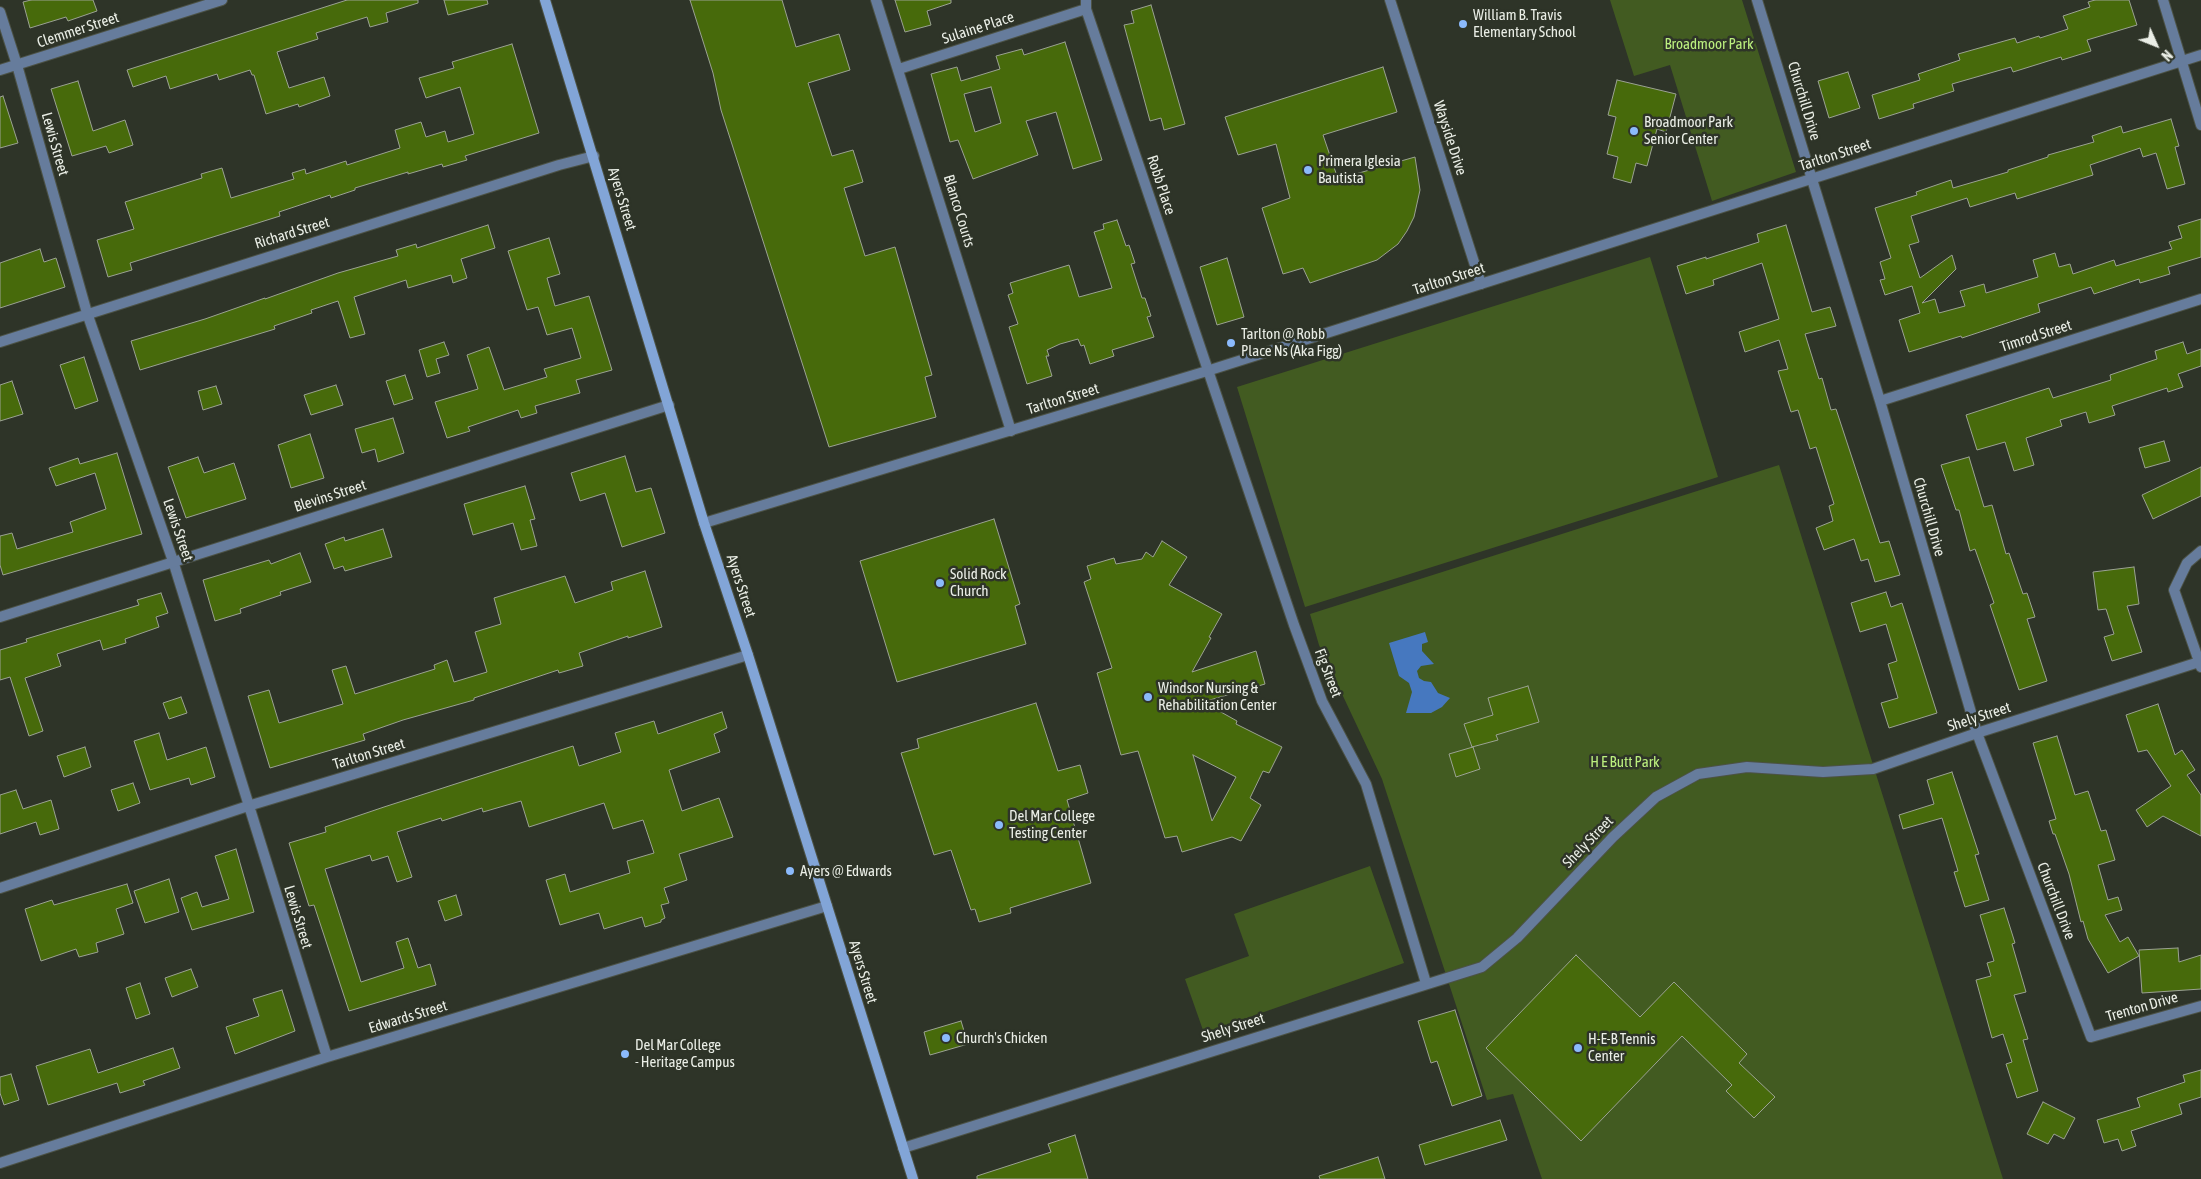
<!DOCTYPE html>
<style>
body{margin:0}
#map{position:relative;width:2201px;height:1179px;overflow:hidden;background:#2e3428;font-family:"Asap Condensed",sans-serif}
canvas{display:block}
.north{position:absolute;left:2131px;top:20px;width:50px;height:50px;-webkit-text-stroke:4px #2e3428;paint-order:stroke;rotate:134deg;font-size:14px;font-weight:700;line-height:20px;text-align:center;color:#eaeee6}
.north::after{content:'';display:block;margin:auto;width:18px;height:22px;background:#eaeee6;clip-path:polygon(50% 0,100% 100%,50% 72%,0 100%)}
</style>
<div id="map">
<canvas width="2201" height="1179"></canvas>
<div class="north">N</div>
</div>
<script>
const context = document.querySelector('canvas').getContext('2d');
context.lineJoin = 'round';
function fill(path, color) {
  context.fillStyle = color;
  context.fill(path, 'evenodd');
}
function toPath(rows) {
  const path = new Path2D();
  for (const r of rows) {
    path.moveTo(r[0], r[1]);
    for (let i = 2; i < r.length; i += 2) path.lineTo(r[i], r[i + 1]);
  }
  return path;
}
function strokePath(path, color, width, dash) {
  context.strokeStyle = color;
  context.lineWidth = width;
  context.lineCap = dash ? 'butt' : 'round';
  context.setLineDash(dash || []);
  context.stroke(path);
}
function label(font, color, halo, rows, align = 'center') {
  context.font = font + ' "Asap Condensed",sans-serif';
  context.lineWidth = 5;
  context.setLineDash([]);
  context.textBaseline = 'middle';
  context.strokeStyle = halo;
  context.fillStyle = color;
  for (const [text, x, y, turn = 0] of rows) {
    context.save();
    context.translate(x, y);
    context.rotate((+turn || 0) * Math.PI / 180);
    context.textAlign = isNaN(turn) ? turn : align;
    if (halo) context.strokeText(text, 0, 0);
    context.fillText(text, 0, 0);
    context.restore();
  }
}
fill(toPath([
 [1610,0,1742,0,1796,172,1712,201,1670,65,1634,76],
 [1650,257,1718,477,1305,607,1237,387],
 [1779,465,2003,1179,1542,1179,1513,1094,1487,1100,1382,779,1319,645,1310,614],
 [1370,866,1404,963,1204,1033,1185,979,1249,956,1234,914]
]), '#425b21');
fill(toPath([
 [1425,632,1428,642,1422,644,1422,651,1434,664,1421,666,1417,671,1419,678,1424,681,1431,682,1438,693,1450,698,1442,707,1431,713,1406,713,1412,692,1409,683,1399,676,1389,643]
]), '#4678bf');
const building = toPath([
 [31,0,93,0,97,11,68,21,66,17,30,28,23,2,31,0],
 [347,0,418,0,418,3,386,13,388,22,370,27,367,17,316,33,318,39,277,52,289,88,324,77,330,96,299,107,298,104,266,114,254,75,252,75,250,70,219,80,217,74,170,89,166,76,133,87,127,70,347,0],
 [444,0,487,0,488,4,448,15,444,0],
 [690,0,782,0,796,47,839,34,850,70,808,83,832,156,853,150,863,182,844,188,865,256,895,247,932,375,925,377,936,417,829,447,721,110,713,73,690,0],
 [895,0,951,0,951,3,927,11,931,25,905,32,895,0],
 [2095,0,2129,0,2137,25,2087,40,2091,51,2062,60,2061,57,2013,72,2011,67,1952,84,1954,91,1913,104,1914,108,1879,119,1872,95,1920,80,1918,74,1960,60,1958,54,2015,38,2017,43,2039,36,2040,38,2068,29,2063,16,2090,7,2088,2,2095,0],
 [1151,5,1185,124,1164,130,1161,118,1150,121,1124,25,1134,23,1131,11,1151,5],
 [1065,42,1102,160,1073,169,1056,112,1026,121,1038,155,973,179,958,140,950,142,931,74,957,67,961,81,1000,69,996,56,1022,49,1024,55,1065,42],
 [991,87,1001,123,975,132,964,94,991,87],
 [512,44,539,133,465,156,467,160,443,167,442,164,408,174,408,172,355,188,355,190,331,198,330,195,279,212,280,216,130,263,132,270,108,277,97,240,134,229,125,202,202,178,201,174,222,168,231,198,294,179,292,173,305,169,306,174,346,161,347,165,400,148,395,130,421,122,426,137,445,131,448,142,474,134,460,87,426,98,419,78,454,68,452,62,512,44],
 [1383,67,1397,112,1323,135,1338,179,1415,157,1420,190,1414,217,1407,231,1398,244,1377,260,1310,283,1303,268,1283,274,1262,208,1290,198,1276,144,1238,155,1225,117,1383,67],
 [1848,72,1860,108,1829,118,1818,81,1848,72],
 [1617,80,1676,94,1666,132,1657,129,1647,166,1636,163,1631,183,1613,178,1618,157,1607,154,1616,117,1608,115,1617,80],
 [78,81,93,131,125,120,133,145,109,153,106,146,72,156,51,89,78,81],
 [3,96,18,143,0,148,0,97,3,96],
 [2171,119,2179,146,2175,147,2185,184,2167,189,2156,153,2143,157,2140,148,2090,165,2093,175,2017,199,2015,193,1970,207,1967,198,1911,216,1919,242,1909,245,1920,278,1952,255,1956,269,1922,303,1935,299,1939,313,1965,306,1960,291,1984,284,1986,293,2038,277,2033,260,2055,253,2059,267,2070,264,2073,274,2114,260,2116,266,2172,249,2169,242,2182,238,2178,226,2201,219,2201,257,2168,267,2170,274,2140,283,2139,279,2094,294,2091,287,2038,304,2040,312,1962,338,1961,336,1909,352,1899,320,1920,313,1912,286,1885,295,1880,280,1885,279,1880,262,1891,258,1875,208,1917,195,1916,192,1951,180,1953,188,2008,172,2008,170,2048,157,2048,155,2094,142,2092,136,2121,126,2123,133,2171,119],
 [1117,220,1126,246,1129,245,1135,263,1131,264,1142,298,1145,298,1151,316,1147,317,1154,337,1112,350,1114,356,1090,364,1084,345,1081,346,1078,339,1060,344,1047,350,1049,356,1046,356,1052,376,1027,384,1009,327,1018,324,1008,295,1013,293,1010,283,1069,265,1079,297,1112,288,1094,232,1104,229,1103,224,1117,220],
 [488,225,495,248,461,259,467,278,453,283,451,275,408,288,406,280,354,297,365,334,350,338,338,301,311,310,312,313,274,326,275,329,140,370,131,341,205,319,265,298,265,299,338,273,398,256,396,250,416,244,417,248,488,225],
 [1786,225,1812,312,1830,307,1836,326,1805,334,1819,379,1822,378,1831,410,1836,409,1880,543,1889,541,1900,575,1875,582,1868,559,1861,561,1854,539,1824,550,1816,528,1833,521,1829,506,1834,504,1816,447,1810,449,1798,410,1791,412,1778,371,1788,369,1779,340,1745,352,1739,332,1779,319,1762,263,1713,280,1714,285,1686,294,1677,266,1706,257,1706,259,1759,242,1757,234,1786,225],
 [549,238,560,274,547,278,555,306,589,296,612,370,576,380,580,393,535,406,537,413,521,418,518,410,468,427,470,431,447,438,435,402,478,389,467,355,489,347,504,390,547,377,544,369,581,358,572,328,547,335,538,307,527,310,508,251,549,238],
 [40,249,44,262,56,258,65,287,0,308,0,263,40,249],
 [1227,258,1244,317,1217,325,1200,267,1227,258],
 [444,342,449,355,436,359,440,373,427,377,419,350,444,342],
 [2183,342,2187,354,2201,349,2201,366,2178,374,2183,387,2168,392,2167,388,2112,406,2115,415,2089,423,2086,412,2060,420,2062,426,2026,438,2034,465,2014,471,2005,442,1977,450,1966,415,2049,388,2053,398,2111,380,2110,375,2157,359,2155,351,2183,342],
 [84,357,98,401,75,409,60,365,84,357],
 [405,375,413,399,394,405,386,381,405,375],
 [12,381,23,414,0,421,0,385,12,381],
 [336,385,343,405,311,415,304,395,336,385],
 [216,386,222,404,203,410,198,391,216,386],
 [393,418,404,453,378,462,375,449,362,453,355,429,393,418],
 [310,434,324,478,291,488,278,445,310,434],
 [2164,441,2170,461,2145,468,2139,448,2164,441],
 [117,453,142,534,3,575,0,565,0,536,12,533,17,549,73,532,70,522,106,509,95,473,56,486,49,468,78,458,80,464,117,453],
 [625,456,636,492,651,488,665,533,622,547,605,493,580,501,571,473,625,456],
 [198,457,204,473,234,463,246,499,186,518,168,467,198,457],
 [1969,457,1984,507,1992,505,2006,554,2009,553,2023,594,2027,593,2035,617,2027,619,2047,681,2019,690,1990,605,1994,603,1975,549,1970,551,1959,510,1956,510,1941,465,1969,457],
 [2201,467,2201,496,2153,519,2142,495,2201,467],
 [525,486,535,519,530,520,537,546,521,550,513,523,473,535,464,504,525,486],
 [994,519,1020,604,1015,606,1026,644,897,682,860,561,994,519],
 [383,529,392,557,345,571,343,566,334,569,325,544,344,537,345,541,383,529],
 [1162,541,1187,557,1169,585,1222,614,1209,637,1211,638,1192,672,1256,651,1265,684,1203,702,1237,721,1236,724,1282,747,1269,773,1263,771,1250,798,1261,805,1241,841,1232,837,1182,852,1177,836,1165,838,1138,751,1121,755,1097,673,1112,668,1084,582,1091,579,1087,566,1114,558,1116,564,1142,559,1146,552,1153,557,1162,541],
 [1193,755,1236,777,1212,821,1193,755],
 [300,553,311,582,280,592,281,595,240,609,241,613,215,621,203,580,269,560,271,564,300,553],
 [2134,567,2139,604,2127,606,2142,652,2112,661,2104,637,2114,634,2106,609,2098,610,2093,572,2134,567],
 [645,571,662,627,628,638,628,636,579,653,583,666,559,673,558,670,474,698,474,700,403,720,363,734,365,740,270,768,248,696,269,690,279,723,343,704,332,670,346,666,355,694,435,669,434,665,447,660,454,682,487,672,475,632,501,624,494,598,565,576,575,603,613,590,611,582,645,571],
 [1886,592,1891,607,1902,603,1937,713,1889,728,1881,703,1898,698,1888,664,1897,661,1886,624,1860,632,1851,603,1886,592],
 [161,593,168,613,156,617,159,627,125,639,126,643,103,650,100,640,57,654,61,666,25,678,43,731,29,736,10,677,0,680,0,650,27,642,26,639,139,605,137,600,161,593],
 [1528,686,1539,722,1496,735,1498,740,1472,747,1464,724,1493,715,1488,698,1528,686],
 [181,697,187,713,169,719,163,703,181,697],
 [1036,703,1058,771,1080,765,1088,793,1067,800,1091,883,1010,908,1011,913,979,922,975,909,971,910,951,850,934,855,901,753,919,748,917,739,1036,703],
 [2158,704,2175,755,2182,750,2195,770,2187,775,2201,795,2201,836,2163,816,2147,827,2136,810,2171,786,2147,750,2138,752,2126,715,2158,704],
 [722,712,727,728,714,734,720,752,669,770,682,811,719,798,733,837,679,854,687,880,664,888,669,903,661,905,665,918,661,920,661,922,645,927,642,917,604,929,599,913,560,925,546,880,565,874,570,892,630,873,627,861,654,853,643,820,613,829,604,803,529,827,521,801,483,812,482,808,442,821,441,818,397,832,412,877,397,882,388,856,372,861,370,855,325,869,361,982,404,968,396,942,408,938,418,968,430,964,436,985,349,1011,314,905,309,906,289,843,326,832,325,827,384,807,573,746,579,766,621,752,615,733,654,721,658,734,722,712],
 [159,733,167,760,206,747,215,777,191,785,189,778,150,790,134,741,159,733],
 [2057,736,2075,795,2088,791,2101,831,2106,830,2115,860,2098,865,2108,900,2118,897,2122,910,2105,915,2120,942,2128,937,2139,956,2108,973,2088,939,2083,921,2081,922,2069,874,2055,834,2053,834,2049,821,2056,819,2033,743,2057,736],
 [85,747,91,767,64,777,57,756,85,747],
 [1473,747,1480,769,1456,777,1449,754,1473,747],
 [1952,772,1979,854,1975,855,1989,900,1965,907,1954,872,1958,871,1942,818,1903,829,1899,815,1934,804,1927,780,1952,772],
 [133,783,140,803,118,811,111,790,133,783],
 [16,790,23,809,51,800,59,829,40,835,36,822,0,834,0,795,16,790],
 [236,849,254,912,192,930,181,898,197,892,202,907,229,899,215,856,236,849],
 [169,879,179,912,145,923,134,891,169,879],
 [127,884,133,903,116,909,124,934,96,943,98,952,79,957,76,949,41,961,25,909,52,900,54,905,127,884],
 [456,895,462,915,445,921,438,901,456,895],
 [2004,908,2015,943,2012,944,2026,992,2014,995,2028,1039,2023,1040,2038,1091,2017,1098,2006,1064,2012,1062,2003,1034,1992,1038,1976,980,1991,976,1987,963,1994,961,1980,915,2004,908],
 [2178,948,2179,962,2201,955,2201,989,2142,993,2139,950,2178,948],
 [1576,955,1640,1017,1674,982,1747,1054,1739,1063,1775,1097,1754,1118,1726,1091,1732,1085,1682,1036,1581,1141,1486,1048,1576,955],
 [191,969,198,987,172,997,165,978,191,969],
 [140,983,150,1014,136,1019,126,988,140,983],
 [282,990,295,1031,235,1054,226,1027,259,1016,253,999,282,990],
 [1455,1010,1482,1096,1452,1106,1437,1061,1431,1063,1418,1021,1455,1010],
 [961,1021,968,1044,930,1055,924,1032,961,1021],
 [173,1048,180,1068,143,1081,145,1085,120,1093,117,1083,48,1105,36,1066,90,1049,98,1073,173,1048],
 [2201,1070,2201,1097,2179,1104,2182,1114,2131,1131,2136,1146,2122,1151,2118,1139,2104,1143,2097,1120,2140,1107,2137,1098,2185,1082,2183,1075,2201,1070],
 [11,1074,19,1100,4,1105,0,1093,0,1077,11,1074],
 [2043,1102,2075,1118,2064,1139,2054,1134,2048,1144,2027,1134,2043,1102],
 [1500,1120,1507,1140,1425,1165,1419,1145,1500,1120],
 [1075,1135,1088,1179,977,1179,977,1176,1051,1152,1048,1144,1075,1135],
 [1378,1157,1385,1179,1320,1179,1319,1176,1378,1157]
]);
fill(building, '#476a0b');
strokePath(building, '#9ba293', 1);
const minor = toPath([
 [876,0,1011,431],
 [1390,0,1481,284],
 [1757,0,1880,401,1977,733,2091,1037,2201,1006],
 [2163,0,2201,125],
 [1086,9,1294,625,1322,701,1366,784,1426,983],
 [0,12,17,65,87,313,173,561,327,1057],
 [899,69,1086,9,1086,0],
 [0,70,222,0],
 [0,342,559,165,594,156],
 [1880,401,2201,299],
 [2201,551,2187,563,2174,590,2201,667],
 [0,888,248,806,748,655],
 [903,1148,1482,967,1517,938,1613,837,1656,797,1698,774,1747,767,1823,772,1873,769,1977,733,2199,662],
 [0,1163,327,1057,827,906]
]);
const tertiary = toPath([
 [704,523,1207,371,2201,55],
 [0,617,669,405]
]);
const secondary = toPath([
 [545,0,704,523,748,655,913,1179]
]);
strokePath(minor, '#4c5246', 12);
strokePath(tertiary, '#4c5246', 12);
strokePath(secondary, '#4c5246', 12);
strokePath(minor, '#667c9c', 10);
strokePath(tertiary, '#667c9c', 10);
strokePath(secondary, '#82a5d7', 10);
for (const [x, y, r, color] of [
 [1463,24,5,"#8bbafc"],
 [1634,131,5,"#8bbafc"],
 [1308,170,5,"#8bbafc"],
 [1231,343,5,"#8bbafc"],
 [940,583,5,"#8bbafc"],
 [1148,697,5,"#8bbafc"],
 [999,825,5,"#8bbafc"],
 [790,871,5,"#8bbafc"],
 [946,1038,5,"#8bbafc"],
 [1578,1048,5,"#8bbafc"],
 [625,1054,5,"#8bbafc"]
]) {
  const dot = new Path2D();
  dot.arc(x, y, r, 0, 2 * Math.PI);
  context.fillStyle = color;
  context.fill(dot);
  strokePath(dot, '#2e3428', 2);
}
label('15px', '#eaeee6', '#2e3428', [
 ["William B. Travis",1473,15],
 ["Elementary School",1473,32],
 ["Broadmoor Park",1644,122],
 ["Senior Center",1644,139],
 ["Primera Iglesia",1318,161],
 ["Bautista",1318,178],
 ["Tarlton @ Robb",1241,334],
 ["Place Ns (Aka Figg)",1241,351],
 ["Solid Rock",950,574],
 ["Church",950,591],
 ["Windsor Nursing &",1158,688],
 ["Rehabilitation Center",1158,705],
 ["Del Mar College",1009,816],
 ["Testing Center",1009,833],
 ["Ayers @ Edwards",800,871],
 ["Church's Chicken",956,1038],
 ["H-E-B Tennis",1588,1039],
 ["Center",1588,1056],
 ["Del Mar College",635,1045],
 ["- Heritage Campus",635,1062]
], 'left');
label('15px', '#eaeee6', '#2e3428', [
 ["Sulaine Place",978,28,-18],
 ["Clemmer Street",78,30,-18],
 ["Churchill Drive",1804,101,73],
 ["Wayside Drive",1450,138,72],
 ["Lewis Street",55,144,74],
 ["Tarlton Street",1835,155,-18],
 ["Robb Place",1161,185,72],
 ["Ayers Street",622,199,73],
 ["Blanco Courts",959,211,73],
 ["Richard Street",292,233,-17],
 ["Tarlton Street",1449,279,-18],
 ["Timrod Street",2036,336,-18],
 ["Tarlton Street",1063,399,-17],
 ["Blevins Street",330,496,-18],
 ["Churchill Drive",1929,517,74],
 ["Lewis Street",178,530,71],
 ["Ayers Street",741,586,72],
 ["Fig Street",1328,673,69],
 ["Shely Street",1979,717,-18],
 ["Tarlton Street",369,754,-17],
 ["Shely Street",1588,842,-46],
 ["Churchill Drive",2056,901,69],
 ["Lewis Street",298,917,73],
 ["Ayers Street",863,972,73],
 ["Trenton Drive",2142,1007,-16],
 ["Edwards Street",408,1017,-17],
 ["Shely Street",1233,1028,-18]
]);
label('15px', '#bbef7e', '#2e3428', [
 ["Broadmoor Park",1709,44],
 ["H E Butt Park",1625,762]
]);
</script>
